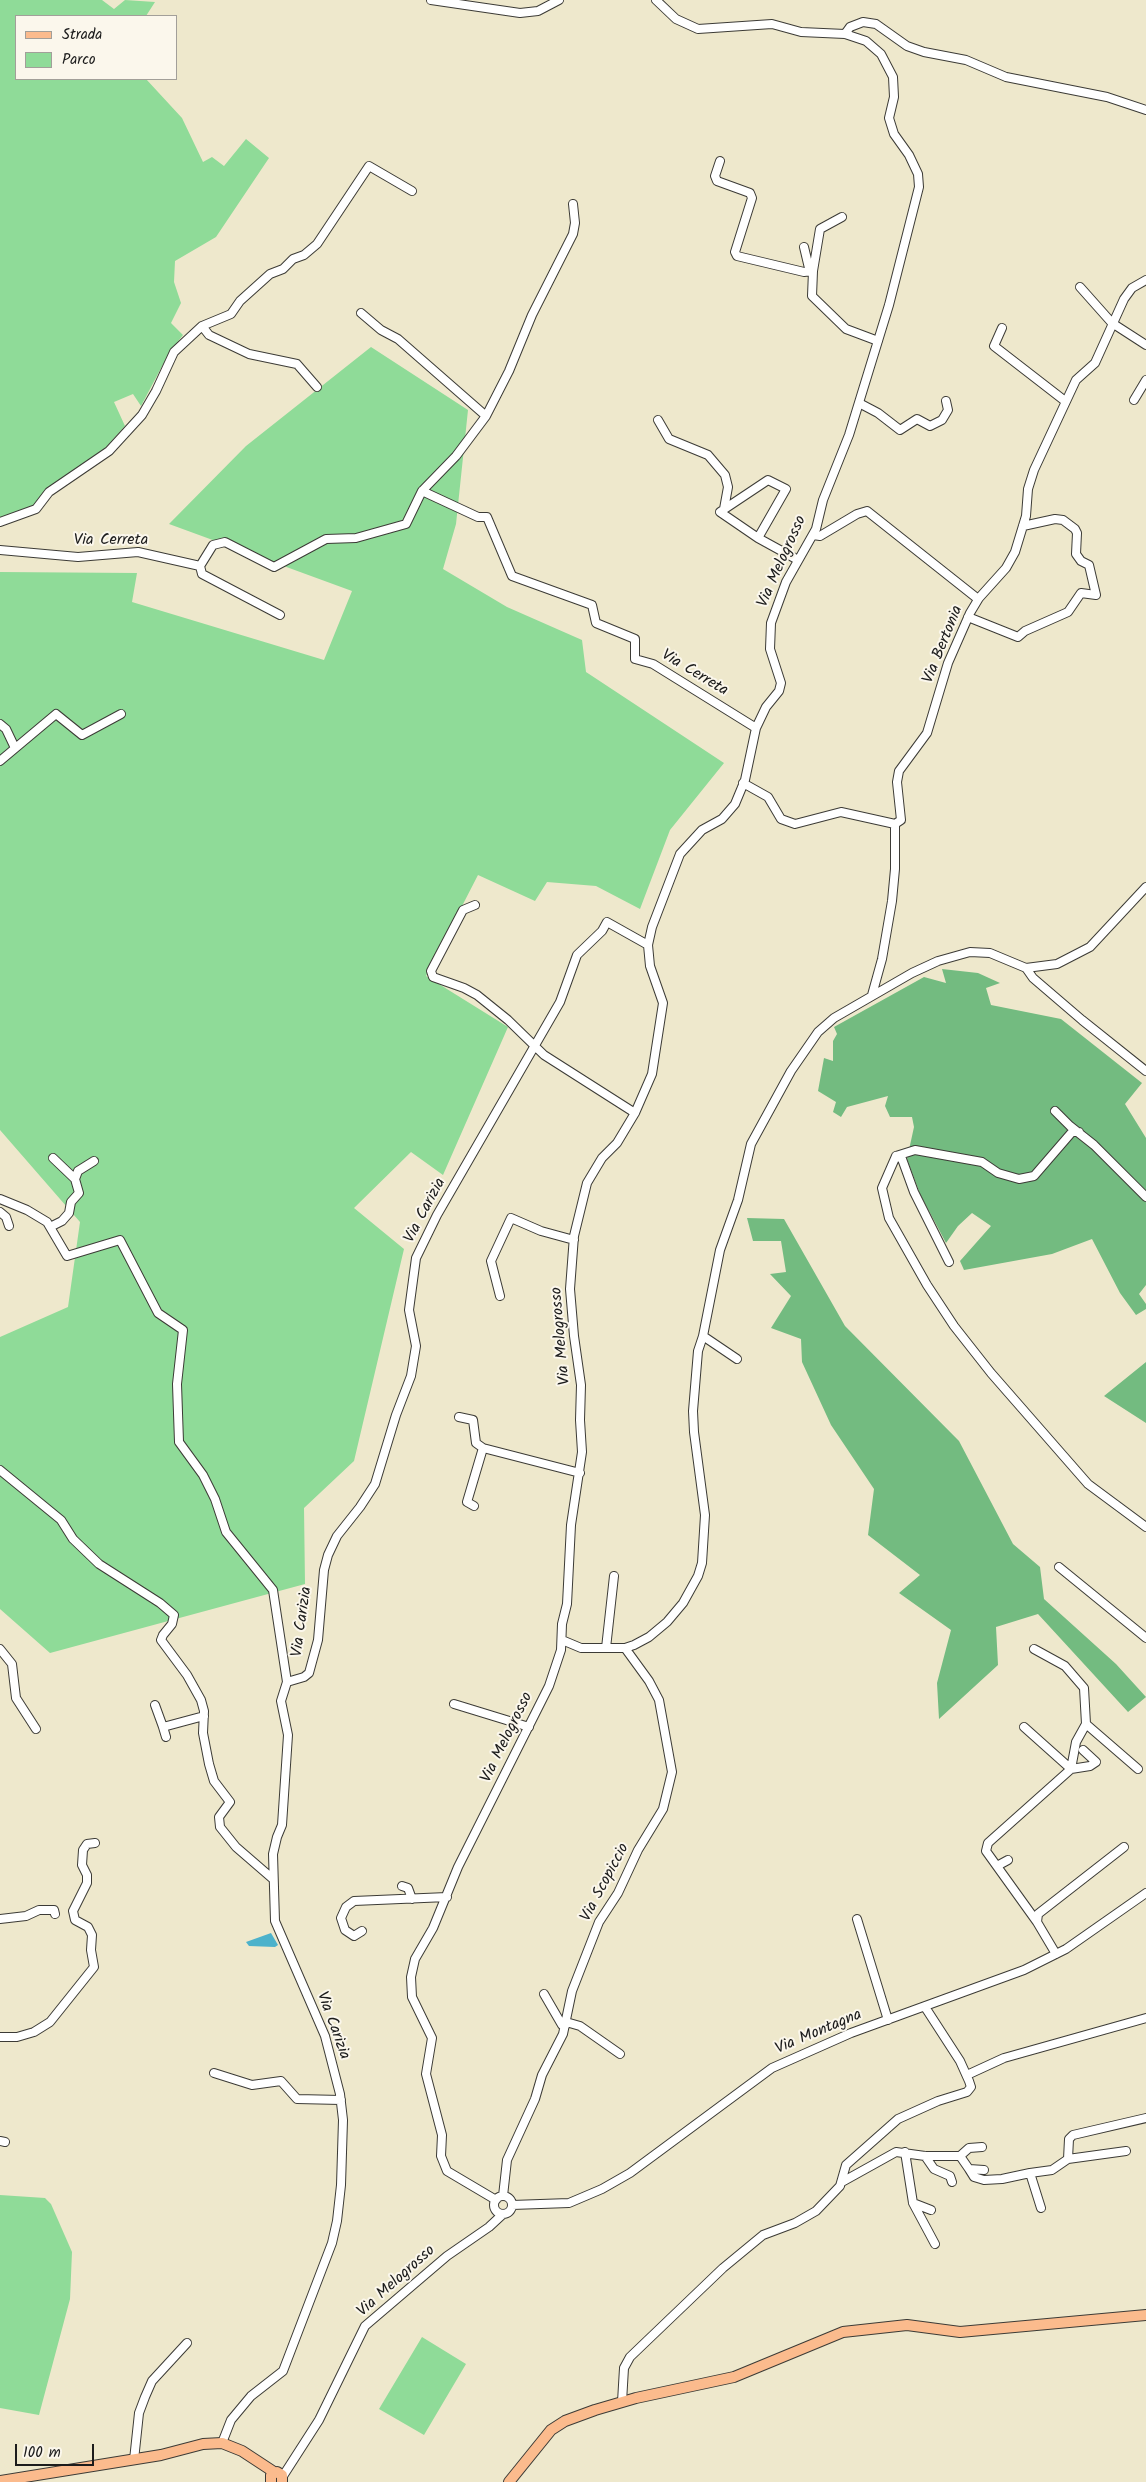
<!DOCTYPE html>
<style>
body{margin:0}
#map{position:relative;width:1146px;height:2482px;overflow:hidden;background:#eee8cc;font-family:Kalam,sans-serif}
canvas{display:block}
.legend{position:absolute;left:15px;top:15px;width:162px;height:65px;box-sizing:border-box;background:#fbf7ec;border:1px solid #a29f99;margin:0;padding:6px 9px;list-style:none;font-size:15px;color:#1c1c1c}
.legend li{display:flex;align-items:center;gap:10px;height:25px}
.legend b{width:25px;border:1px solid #a29f99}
.scale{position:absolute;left:15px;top:2444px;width:79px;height:22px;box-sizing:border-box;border:2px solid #1c1c1c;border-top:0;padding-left:6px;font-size:15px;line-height:18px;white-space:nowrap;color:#1c1c1c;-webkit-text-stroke:4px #fbf7ec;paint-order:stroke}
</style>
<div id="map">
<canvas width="1146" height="2482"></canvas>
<ul class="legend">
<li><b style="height:6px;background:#fbbb8d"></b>Strada</li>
<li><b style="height:14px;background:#8fdb98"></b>Parco</li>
</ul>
<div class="scale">100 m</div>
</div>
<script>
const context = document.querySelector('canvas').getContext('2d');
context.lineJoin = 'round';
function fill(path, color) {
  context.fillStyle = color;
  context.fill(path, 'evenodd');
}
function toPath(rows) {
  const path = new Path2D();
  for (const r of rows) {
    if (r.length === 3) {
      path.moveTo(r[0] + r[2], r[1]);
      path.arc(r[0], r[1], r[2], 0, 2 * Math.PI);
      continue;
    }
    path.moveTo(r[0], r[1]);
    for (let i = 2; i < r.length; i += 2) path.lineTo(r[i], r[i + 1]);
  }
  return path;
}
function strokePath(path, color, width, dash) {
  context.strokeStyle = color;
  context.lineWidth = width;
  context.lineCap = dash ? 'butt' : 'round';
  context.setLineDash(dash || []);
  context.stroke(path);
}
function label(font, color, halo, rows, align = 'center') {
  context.font = font + ' Kalam,sans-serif';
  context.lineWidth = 4;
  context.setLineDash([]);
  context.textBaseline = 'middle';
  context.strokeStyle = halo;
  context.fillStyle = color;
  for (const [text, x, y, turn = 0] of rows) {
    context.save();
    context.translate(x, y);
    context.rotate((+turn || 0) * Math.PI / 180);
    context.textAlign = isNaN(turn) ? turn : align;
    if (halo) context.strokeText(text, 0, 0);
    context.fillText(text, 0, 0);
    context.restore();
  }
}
fill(toPath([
 [0,0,102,0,114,9,125,0,155,2,146,16,16,16,16,79,146,79,182,118,203,162,212,157,224,166,246,139,269,158,216,237,175,261,174,282,181,303,171,323,183,335,169,353,141,406,133,394,114,402,125,426,99,455,31,508,0,518],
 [371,347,468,410,456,524,443,569,507,607,582,640,586,672,724,763,670,830,640,909,596,886,547,882,535,901,478,875,426,976,508,1027,443,1175,411,1152,354,1208,404,1249,354,1461,304,1508,305,1584,50,1653,0,1609,0,1337,68,1307,80,1222,0,1130,0,572,137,573,132,602,324,660,352,591,169,524,246,446],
 [0,2195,45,2198,51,2204,72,2252,70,2299,39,2415,0,2408],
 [422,2337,466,2364,424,2435,379,2409]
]), '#8fdb98');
fill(toPath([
 [942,969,978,973,1000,983,986,988,991,1005,1061,1019,1142,1083,1125,1104,1146,1138,1146,1285,1139,1294,1146,1304,1146,1309,1136,1315,1120,1293,1092,1239,1052,1254,964,1270,960,1261,991,1226,972,1213,958,1226,946,1243,920,1194,907,1159,914,1127,912,1117,890,1117,885,1106,888,1096,847,1107,841,1117,833,1112,836,1102,818,1091,824,1058,833,1061,833,1041,837,1034,834,1027,924,977,946,983],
 [747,1218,784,1219,845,1326,959,1441,1013,1544,1040,1567,1044,1599,1116,1664,1146,1697,1128,1712,1038,1614,996,1627,998,1665,939,1719,937,1683,951,1630,899,1593,920,1575,868,1535,874,1489,831,1425,802,1362,801,1339,771,1328,791,1296,770,1274,786,1272,781,1241,753,1241],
 [1146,1362,1146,1423,1104,1396]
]), '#73bb80');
fill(toPath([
 [271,1933,278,1945,275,1947,249,1946,246,1942]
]), '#4cb2cb');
const minor = toPath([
 [431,0,520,13,538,11,559,0],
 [845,34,850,27,863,22,876,24,907,46,924,52,966,60,1006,77,1107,97,1146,110],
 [720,161,715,176,717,181,750,193,752,198,735,252,737,256,804,272,813,271,820,229,842,217],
 [804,247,809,268,813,271,812,296,846,329,878,341],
 [1080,287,1112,323,1146,345],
 [361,313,381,330,398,339,486,416,456,456,422,491],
 [202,326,209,335,249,354,297,364,317,387],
 [1002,328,994,346,1065,401],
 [1134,400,1146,380],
 [859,403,878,413,900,430,917,419,930,426,942,420,948,410,946,401],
 [486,416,509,371,532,315,573,234,575,223,573,204],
 [658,420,669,439,708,455,725,475,728,487,724,509],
 [0,522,36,509,49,492,109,451,142,415,156,391,174,352,202,326,231,314,240,301,270,274,283,269,293,259,304,255,317,244,369,166,412,191],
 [813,535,820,536,857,514,867,511,978,599],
 [758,538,786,489,768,480,720,512,758,538,798,560],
 [0,550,78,557,138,552,200,566,213,545,225,542,274,567,326,539,356,538,406,524,422,491,478,517,487,517,512,576,592,605,596,623,635,639,635,659,653,664,756,728],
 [200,566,202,574,280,615],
 [968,617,1018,637,1025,631,1068,612,1081,593,1096,595,1089,565,1081,561,1076,554,1077,533,1075,529,1063,520,1055,519,1023,526],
 [0,724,6,729,15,748],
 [0,761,56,714,82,735,121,714],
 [743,783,768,797,781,819,795,824,841,812,895,824],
 [475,905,463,910,431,971,433,977,464,988,477,995,508,1020,544,1055,635,1113],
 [1026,968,1057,964,1090,947,1146,887],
 [872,995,882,959,892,901,895,869,895,824,901,820,897,782,899,771,927,733,948,663,970,613,979,598,1006,568,1015,552,1026,516,1028,489,1034,470,1076,380,1095,363,1124,299,1132,288,1146,280],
 [1055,1111,1070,1126,1094,1145,1146,1197],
 [896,1156,915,1150,982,1162,998,1173,1019,1179,1034,1176,1072,1132,1079,1132],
 [75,1179,78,1171,94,1161],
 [0,1199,27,1210,47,1222,67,1256,120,1240,158,1313,183,1330,177,1384,179,1442,203,1475,215,1499,226,1532,273,1590,287,1682],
 [0,1212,6,1217,9,1226],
 [50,1227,62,1221,69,1213,71,1202,79,1193,75,1179,53,1158],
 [949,1262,914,1192,902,1159,896,1156,882,1188,889,1218,927,1285,954,1326,991,1373,1088,1484,1146,1527],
 [500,1296,491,1261,511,1218,541,1231,574,1240],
 [703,1336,737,1359],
 [459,1417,473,1420,476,1443,483,1448],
 [0,1470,61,1520,73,1539,99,1564,160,1603,174,1615,172,1624,163,1635,161,1640,187,1675,201,1700,204,1711,203,1733,209,1764,214,1781,230,1802,219,1817,220,1827,236,1847,273,1879],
 [474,1506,467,1502,483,1448,580,1473],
 [1059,1567,1146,1638],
 [606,1648,614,1576],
 [625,1648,634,1645,649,1637,667,1622,683,1603,698,1576,702,1563,705,1515,694,1432,693,1411,698,1351,703,1336,720,1250,738,1200,751,1144,791,1071,818,1032,834,1018,912,973,938,961,970,952,990,953,1026,968,1033,978,1082,1020,1146,1071],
 [0,1649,12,1664,16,1698,36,1729],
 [1034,1649,1065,1666,1084,1688,1086,1724],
 [454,1704,529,1727],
 [155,1705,163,1727,204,1716],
 [163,1727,166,1737],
 [1024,1727,1071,1769,988,1843,986,1851,1037,1922],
 [1083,1750,1096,1762,1090,1766,1071,1769,1076,1742,1086,1724,1138,1769],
 [997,1866,1008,1860],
 [402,1886,408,1888,412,1899],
 [0,1919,26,1916,39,1910,54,1910,55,1914],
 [857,1919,888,2020],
 [362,1931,354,1936,345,1930,341,1918,346,1907,354,1901,447,1897],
 [1056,1954,1037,1922,1038,1914,1124,1847],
 [544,1994,562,2025,565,2026],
 [566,2022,580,2026,620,2054],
 [0,2037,17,2037,34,2032,50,2022,94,1967,91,1950,92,1935,88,1927,75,1920,73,1911,87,1883,87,1875,82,1865,83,1850,87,1844,95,1843],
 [214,2073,252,2085,281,2081,297,2099,341,2100],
 [967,2075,1004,2058,1146,2018],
 [0,2141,5,2142],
 [905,2152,913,2203,931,2210],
 [925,2156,934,2169,950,2176,952,2182],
 [960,2156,969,2169,984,2170],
 [1068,2159,1126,2151],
 [969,2169,974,2177,984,2180,1002,2179,1030,2173,1041,2208],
 [1030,2173,1052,2170,1068,2159,1069,2139,1073,2135,1146,2118],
 [842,2182,896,2152,925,2156,960,2156,969,2148,982,2147],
 [503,2196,507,2160,535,2099,542,2075,563,2034,572,1991,599,1922,618,1893,638,1850,663,1809,672,1772,659,1700,649,1681,625,1648,581,1648,562,1640],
 [503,2205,9],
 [496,2200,447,2171,441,2156,442,2135,426,2074,432,2038,412,1997,411,1977,415,1959,433,1928,458,1867,549,1686,561,1650,562,1624,567,1604,571,1525,582,1452,580,1420,581,1385,574,1336,570,1289,574,1236,587,1183,602,1158,617,1143,635,1113,652,1074,663,1003,650,966,648,945,652,927,680,854,702,830,722,819,735,804,745,780,756,728,766,707,779,691,781,683,770,649,771,623,786,582,816,529,823,500,849,435,889,305,919,187,918,174,909,155,894,134,889,118,894,97,893,77,881,54,866,41,845,34,801,32,772,24,698,29,676,19,656,0],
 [913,2203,935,2244],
 [512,2205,569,2203,602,2189,630,2173,772,2068,851,2033,1024,1970,1066,1949,1146,1893],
 [622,2402,624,2368,630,2357,723,2268,763,2235,795,2223,816,2211,840,2186,846,2165,898,2119,938,2101,967,2092,971,2087,969,2081,960,2061,925,2007],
 [222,2443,231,2420,251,2396,283,2371,332,2243,337,2221,341,2185,343,2120,340,2094,325,2036,275,1921,273,1854,277,1837,282,1825,288,1735,281,1701,287,1682,304,1677,309,1673,318,1640,324,1570,328,1555,337,1536,360,1507,375,1484,396,1415,411,1376,416,1346,409,1310,416,1258,437,1215,560,1002,577,955,602,931,607,922,648,945],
 [134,2460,139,2413,145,2397,152,2381,187,2343],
 [283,2476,319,2420,365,2326,447,2256,489,2227,503,2214]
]);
const major = toPath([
 [0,2481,161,2455,203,2444,222,2443,242,2451,274,2472],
 [271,2482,271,2475,277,2472,282,2475,282,2482],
 [509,2482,551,2430,565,2421,595,2410,636,2398,734,2377,843,2332,907,2325,960,2332,1146,2315]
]);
strokePath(minor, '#3c3b36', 10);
strokePath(major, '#3c3b36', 12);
strokePath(minor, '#fff', 8);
strokePath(major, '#fbbb8d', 10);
label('16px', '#1c1c1c', '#fbf7ec', [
 ["Via Cerreta",111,541],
 ["Via Melogrosso",783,562,-66],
 ["Via Bertonia",944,645,-68],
 ["Via Cerreta",694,674,31],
 ["Via Carizia",426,1211,-62],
 ["Via Melogrosso",562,1336,-95],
 ["Via Carizia",303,1622,-82],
 ["Via Melogrosso",508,1738,-64],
 ["Via Scopiccio",606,1883,-62],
 ["Via Carizia",332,2026,70],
 ["Via Montagna",819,2033,-23],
 ["Via Melogrosso",397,2282,-42]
]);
</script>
